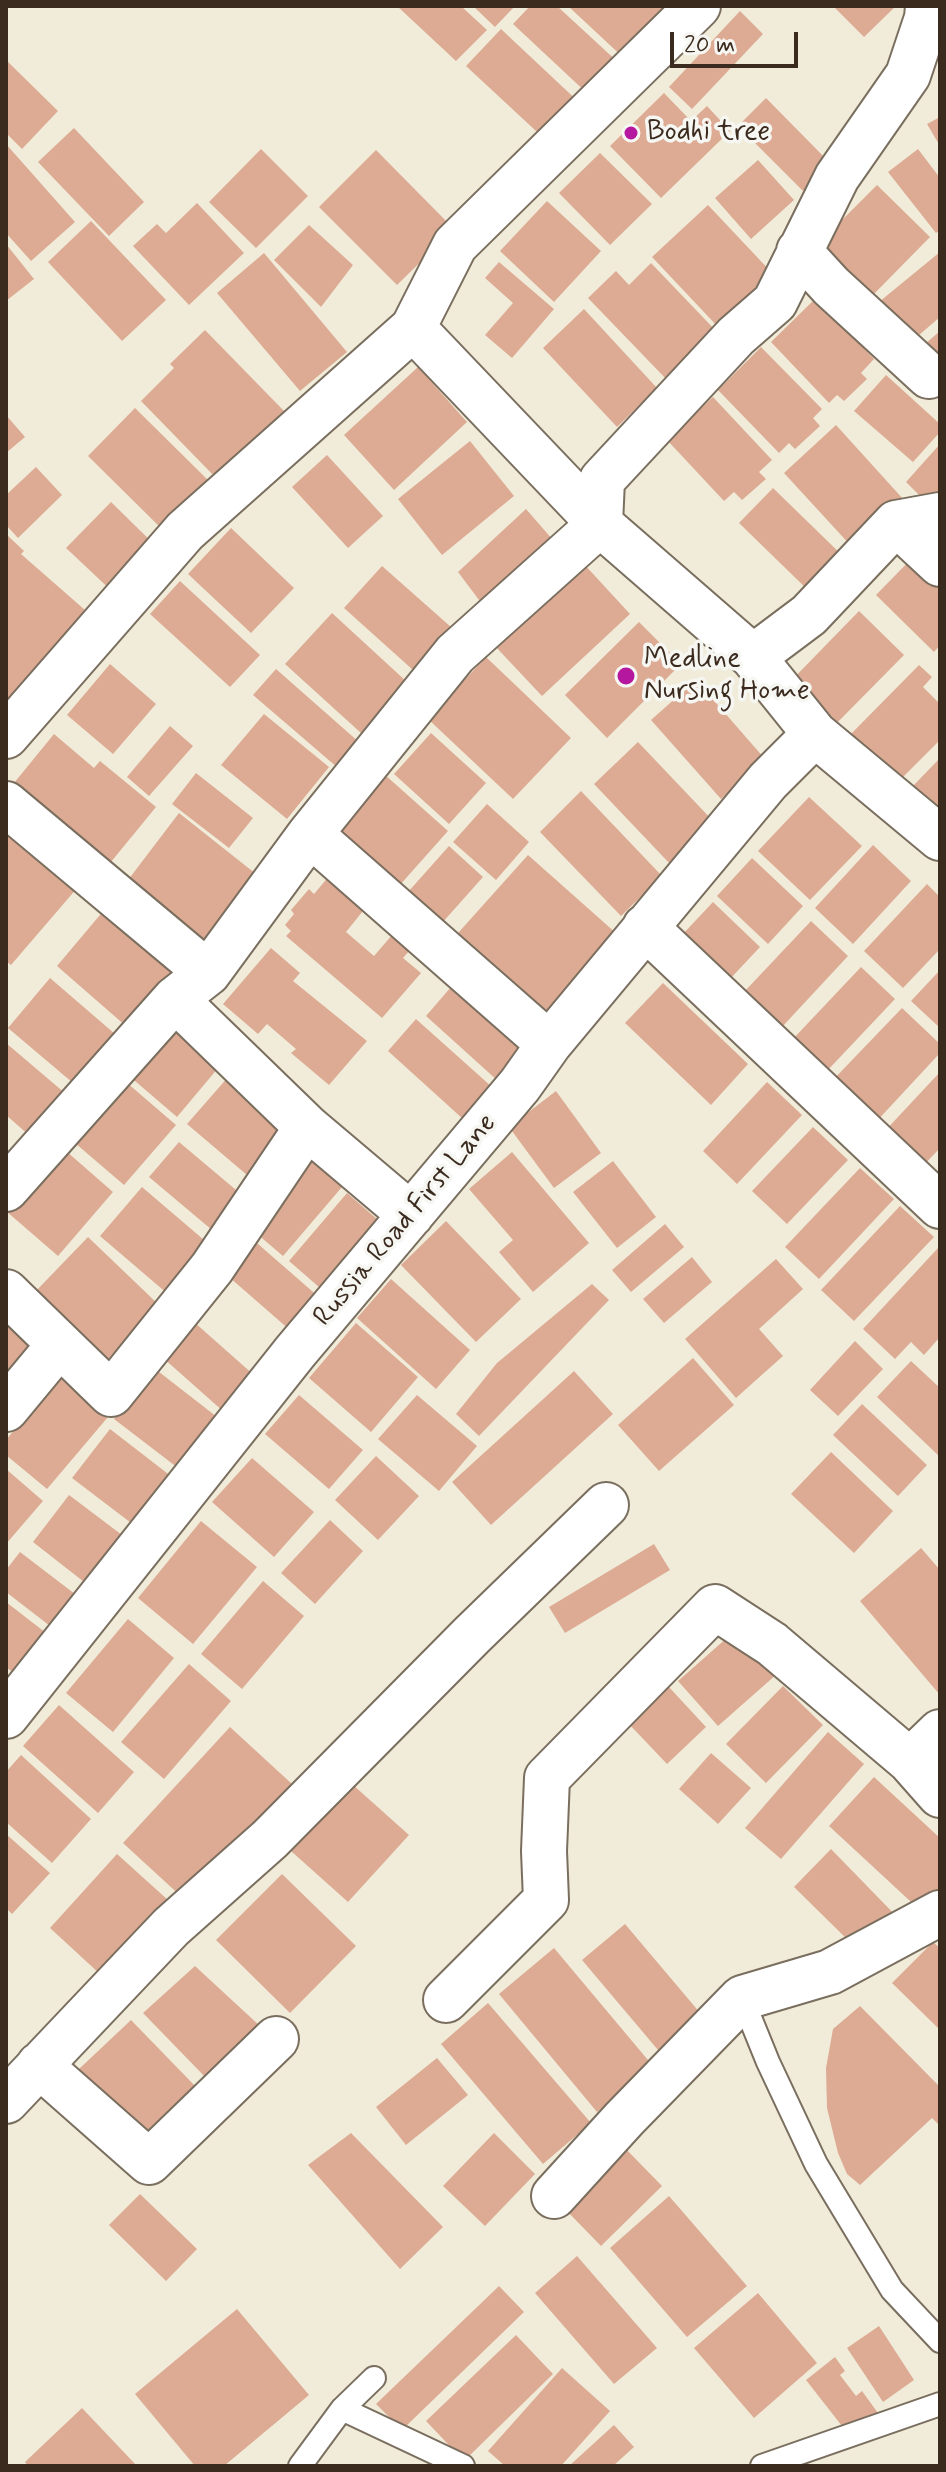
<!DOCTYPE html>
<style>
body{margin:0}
#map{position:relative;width:946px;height:2472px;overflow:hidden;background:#f0ecd9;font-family:Mynerve,sans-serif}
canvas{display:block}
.frame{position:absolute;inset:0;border:8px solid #3b2a1e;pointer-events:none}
.scale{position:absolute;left:670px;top:32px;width:128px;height:36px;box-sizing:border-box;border:4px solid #3b2a1e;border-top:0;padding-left:10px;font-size:24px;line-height:28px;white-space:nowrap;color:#3b2a1e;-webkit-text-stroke:6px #f6f6f2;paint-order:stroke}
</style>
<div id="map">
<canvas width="946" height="2472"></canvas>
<div class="frame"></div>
<div class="scale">20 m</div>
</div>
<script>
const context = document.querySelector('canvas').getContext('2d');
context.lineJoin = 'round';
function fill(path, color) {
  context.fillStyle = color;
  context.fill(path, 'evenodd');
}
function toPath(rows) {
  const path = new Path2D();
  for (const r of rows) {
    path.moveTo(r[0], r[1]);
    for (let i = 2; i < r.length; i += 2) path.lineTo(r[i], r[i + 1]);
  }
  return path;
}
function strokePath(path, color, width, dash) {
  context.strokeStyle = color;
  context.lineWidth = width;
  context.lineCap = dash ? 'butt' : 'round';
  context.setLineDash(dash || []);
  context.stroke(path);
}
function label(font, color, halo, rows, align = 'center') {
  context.font = font + ' Mynerve,sans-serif';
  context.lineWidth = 7;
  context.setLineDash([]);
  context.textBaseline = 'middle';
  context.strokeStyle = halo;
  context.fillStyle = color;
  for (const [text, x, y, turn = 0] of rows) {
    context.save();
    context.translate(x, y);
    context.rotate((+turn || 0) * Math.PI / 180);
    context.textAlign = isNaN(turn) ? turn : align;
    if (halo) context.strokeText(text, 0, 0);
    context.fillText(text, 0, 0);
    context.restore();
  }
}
fill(toPath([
 [397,6,461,6,487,30,456,61],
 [473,6,515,6,495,27],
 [530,6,557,6,620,64,590,96,513,24],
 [568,6,666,6,672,12,627,61],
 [833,6,896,6,864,37],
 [740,11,763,34,692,109,669,87],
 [501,29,584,107,550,144,466,66],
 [6,60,58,111,22,149,6,133],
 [664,93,691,121,707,106,730,131,661,198,610,146],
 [766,98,831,164,803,191,738,126],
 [940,117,940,146,927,124],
 [74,128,144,202,109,236,38,162],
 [6,144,75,222,31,261,6,233],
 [261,149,308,196,256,248,209,202],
 [918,149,940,178,940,230,936,233,888,172],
 [376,150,454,229,397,285,319,207],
 [600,153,652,204,610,245,559,193],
 [758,160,794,200,751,239,715,198],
 [877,185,930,237,873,295,820,242],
 [547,201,601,251,554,302,500,251],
 [197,203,244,253,189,305,133,246,157,224,166,233],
 [708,205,774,275,719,328,652,257],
 [91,221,166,300,122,341,48,262],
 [309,225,353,265,321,307,274,260],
 [6,244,34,279,6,301],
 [940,252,940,317,911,342,879,302],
 [264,253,347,352,300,391,217,293],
 [499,262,554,309,512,358,485,335,513,303,485,278],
 [651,263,719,334,669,382,588,298,616,271,629,285],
 [816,298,874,359,861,373,867,379,844,401,837,395,829,403,771,342],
 [584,309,657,388,617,427,543,348],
 [205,330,285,412,217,479,141,401,174,368,170,364],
 [940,331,940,362,925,344],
 [761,347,822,409,813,418,820,426,795,449,789,443,779,453,718,390],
 [418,367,467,422,394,490,344,435],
 [886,375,940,424,940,432,913,462,854,411],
 [713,397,772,460,759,472,766,479,742,500,734,492,724,501,667,440],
 [135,408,214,486,167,534,88,456],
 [6,415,25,437,6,453],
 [836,425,904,500,852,547,784,473],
 [470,441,514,496,442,555,398,499],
 [940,444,940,502,932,508,906,482],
 [327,455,383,516,348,548,292,487],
 [36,467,62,495,18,538,6,525,6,495],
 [773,488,847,560,813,595,739,523],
 [111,502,160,550,116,595,66,548],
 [526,509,553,540,482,604,458,572],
 [231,528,294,588,251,633,188,574],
 [6,534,24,551,21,554,85,610,8,700],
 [917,553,940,575,940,645,934,652,876,595],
 [583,563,630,614,542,696,494,645],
 [382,566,451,627,413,670,344,608],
 [180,581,260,655,230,687,150,614],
 [859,611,904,655,830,730,786,686],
 [332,613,407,682,361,733,285,664],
 [639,622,681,664,607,738,565,695],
 [486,657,571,738,513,799,428,719],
 [110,664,156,704,113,754,67,715],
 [919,665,932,677,923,687,940,704,940,740,896,784,848,737],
 [276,669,360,743,338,768,253,695],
 [696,680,765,759,721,799,651,720],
 [264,714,329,767,287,819,221,765],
 [170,726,193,746,149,796,127,777],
 [431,733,486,783,449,824,394,774],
 [54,734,94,768,100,761,156,807,106,868,40,814,45,807,14,783],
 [638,742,715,823,671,865,594,784],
 [940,758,940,813,913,786],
 [196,773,253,818,229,848,172,804],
 [384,774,448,831,399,886,335,829],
 [581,791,662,876,621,916,540,832],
 [809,797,862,846,810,900,758,851],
 [487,804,529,842,496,880,453,842],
 [179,813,256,874,204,940,128,880],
 [6,826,78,887,11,965,6,961],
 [873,845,911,881,853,944,815,908],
 [449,846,483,877,442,923,408,892],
 [528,855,617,934,539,1021,450,942],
 [752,858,803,906,768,944,717,896],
 [330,875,367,906,346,932,374,956,392,935,410,950,403,958,421,973,382,1018,286,936,291,931,285,925,294,914,291,910,309,889,314,894],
 [927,884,940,897,940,949,903,988,864,951],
 [713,902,760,947,729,980,682,935],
 [105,909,176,970,127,1027,57,966],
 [811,921,848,956,782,1027,744,992],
 [271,948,300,973,293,981,367,1041,329,1085,291,1053,296,1049,267,1024,258,1034,223,1004],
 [861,967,895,999,826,1072,792,1040],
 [940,970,940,1028,911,1001],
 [50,978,115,1034,73,1083,8,1028],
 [663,983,748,1064,711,1105,625,1023],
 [451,987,523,1052,498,1081,426,1016],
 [902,1008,940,1044,940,1053,875,1123,831,1082],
 [176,1019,224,1061,177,1117,128,1075],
 [416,1019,492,1087,463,1119,388,1051],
 [6,1043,66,1094,30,1136,6,1115],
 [940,1072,940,1148,921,1168,883,1133],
 [119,1076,176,1125,124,1185,68,1137],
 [229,1076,288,1127,247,1175,187,1124],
 [767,1082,802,1115,737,1184,703,1151],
 [556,1091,601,1153,554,1188,509,1127],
 [813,1127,848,1160,787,1224,752,1191],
 [179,1142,242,1195,212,1230,149,1177],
 [58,1144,113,1192,58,1256,6,1211,6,1204],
 [512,1152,589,1243,533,1292,499,1252,513,1240,469,1189],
 [309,1158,342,1187,283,1256,249,1227],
 [613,1161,656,1217,617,1248,573,1192],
 [860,1168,894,1199,819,1279,785,1247],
 [142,1187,211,1246,169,1295,100,1236],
 [347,1193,385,1226,327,1294,289,1261],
 [900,1206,934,1237,854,1321,821,1290],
 [446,1221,521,1299,476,1342,401,1265],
 [665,1224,684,1247,631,1292,612,1270],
 [88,1237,159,1305,106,1361,34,1293],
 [250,1237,328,1305,299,1338,221,1270],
 [938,1248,940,1337,924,1355,911,1342,895,1359,863,1329],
 [692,1257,712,1282,664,1323,643,1299],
 [776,1259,803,1289,759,1329,783,1356,736,1398,685,1339],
 [391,1279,470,1350,436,1389,357,1318],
 [592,1284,609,1300,479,1436,456,1414,497,1363],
 [6,1318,43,1354,6,1393],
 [194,1322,255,1376,224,1412,162,1357],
 [356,1323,418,1377,371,1432,309,1378],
 [855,1341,883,1369,838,1416,810,1390],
 [693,1358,734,1405,659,1471,618,1425],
 [911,1361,940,1388,940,1457,877,1397],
 [154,1368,217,1417,178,1468,114,1419],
 [574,1371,613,1414,491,1525,452,1482],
 [59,1376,108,1417,47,1489,6,1455,6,1440],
 [299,1395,363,1450,329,1489,265,1434],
 [417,1395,477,1446,439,1491,378,1439],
 [862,1404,927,1465,898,1496,833,1435],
 [110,1429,176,1480,139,1529,72,1478],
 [831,1452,893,1511,854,1553,791,1494],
 [376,1456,419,1496,378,1540,335,1500],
 [252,1458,314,1512,274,1557,212,1502],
 [6,1469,43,1501,6,1544],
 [69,1495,130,1541,93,1589,33,1542],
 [330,1520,363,1551,315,1604,281,1573],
 [201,1521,257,1567,193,1644,138,1598],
 [654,1544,670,1570,565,1633,549,1607],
 [921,1548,940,1570,940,1695,860,1601],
 [20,1552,88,1604,63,1636,6,1592,6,1570],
 [263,1581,304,1616,242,1689,201,1654],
 [6,1602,59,1643,28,1684,6,1667],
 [128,1619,174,1658,113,1732,66,1693],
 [737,1629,777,1674,718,1726,678,1681],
 [189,1664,231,1701,164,1779,121,1742],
 [668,1686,706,1727,667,1764,628,1723],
 [783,1686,823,1725,766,1783,726,1744],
 [59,1705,134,1772,98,1813,23,1746],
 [230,1727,292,1784,185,1900,123,1843],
 [828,1732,864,1764,781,1859,745,1828],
 [711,1753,751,1788,718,1824,679,1789],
 [21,1755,91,1819,52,1863,6,1822,6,1772],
 [874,1777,940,1838,940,1895,923,1913,829,1826],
 [352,1784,409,1835,348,1902,291,1851],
 [6,1834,50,1873,12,1914,6,1908],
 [831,1849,903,1923,856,1948,794,1887],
 [117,1854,168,1900,101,1975,50,1928],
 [282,1874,356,1946,290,2013,216,1940],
 [625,1924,701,2014,658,2050,582,1960],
 [933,1942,940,1948,940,2030,892,1983],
 [554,1948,653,2066,597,2112,499,1994],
 [195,1966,260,2026,209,2081,143,2013],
 [488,2003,591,2123,543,2164,441,2044],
 [860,2006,940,2087,940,2126,932,2118,860,2185,847,2174,838,2153,827,2108,826,2068,833,2029],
 [131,2020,198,2089,146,2139,79,2069],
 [437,2058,468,2095,406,2145,376,2107],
 [351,2133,443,2227,400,2269,308,2165],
 [494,2133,535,2174,485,2226,443,2186],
 [622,2145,662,2186,601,2246,561,2205],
 [140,2194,197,2249,166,2281,109,2225],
 [669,2196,747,2286,687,2337,610,2248],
 [577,2256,657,2348,614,2384,535,2293],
 [499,2286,524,2312,402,2430,376,2404],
 [758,2293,817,2363,754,2418,694,2348],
 [237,2309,309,2395,224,2466,195,2466,135,2394],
 [879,2326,914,2380,883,2402,847,2348],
 [516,2335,553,2374,464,2461,426,2421],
 [835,2357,845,2371,840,2375,856,2396,862,2391,878,2413,849,2435,806,2380],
 [562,2368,610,2411,561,2466,505,2466,488,2451],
 [82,2408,137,2466,28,2466,25,2462],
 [614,2425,634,2447,613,2466,569,2466]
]), '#ddab94');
const lane = toPath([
 [742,1998,768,2062,816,2164,892,2290,940,2341],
 [342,2409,463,2466],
 [300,2466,342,2409,374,2378],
 [762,2466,940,2404]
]);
const street = toPath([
 [799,251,831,286,929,376],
 [413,328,600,524,753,657,815,734,940,838],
 [896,523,940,564],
 [753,657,809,615,896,523,940,515],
 [6,736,185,531,413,328,455,245,698,6],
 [6,804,208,973],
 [310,834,549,1044],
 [645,927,940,1206],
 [175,999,307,1127,411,1215],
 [6,1189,175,999,208,973,310,834,455,654,600,524,602,480,736,336,775,302,837,177,908,75,927,18,928,6],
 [6,1292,111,1394,212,1268,307,1127],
 [6,1409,59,1345],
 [6,1716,295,1352,520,1085,549,1044,768,781,815,734],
 [910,1761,940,1732],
 [446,2000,546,1900,544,1851,547,1778,715,1607,772,1644,910,1761,940,1795],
 [39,2065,149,2162,276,2039],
 [6,2101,171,1927,270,1839,472,1635,606,1505],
 [554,2196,624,2119,742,1998,830,1972,940,1913]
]);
strokePath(lane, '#7a6e5f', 26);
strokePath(street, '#7a6e5f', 48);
strokePath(lane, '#fff', 22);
strokePath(street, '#fff', 44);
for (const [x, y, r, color] of [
 [631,133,8,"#b5179e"],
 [626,676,10,"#b5179e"]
]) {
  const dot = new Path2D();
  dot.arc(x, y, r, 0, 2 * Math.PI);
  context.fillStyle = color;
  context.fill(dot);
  strokePath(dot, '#f6f6f2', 3);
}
label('28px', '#3b2a1e', '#f6f6f2', [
 ["Bodhi tree",647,133],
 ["Medline",644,660],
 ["Nursing Home",644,692]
], 'left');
label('28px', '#3b2a1e', '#f6f6f2', [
 ["Russia Road First Lane",406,1221,-50]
]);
</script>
